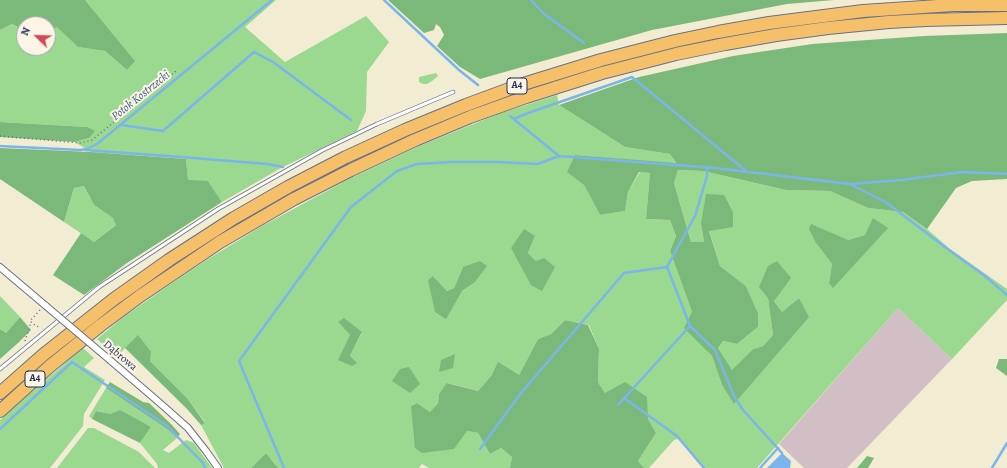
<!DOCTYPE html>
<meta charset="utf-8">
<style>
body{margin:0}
#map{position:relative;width:1007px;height:468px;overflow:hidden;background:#f2ecd3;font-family:Alegreya,serif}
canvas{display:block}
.north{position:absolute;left:16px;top:16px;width:40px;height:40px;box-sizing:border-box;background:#fcf5e5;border:1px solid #a2a6af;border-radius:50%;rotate:293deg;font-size:11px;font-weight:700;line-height:16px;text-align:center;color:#1b2f5e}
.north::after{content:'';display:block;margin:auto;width:14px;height:18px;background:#d1495b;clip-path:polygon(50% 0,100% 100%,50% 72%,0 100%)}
</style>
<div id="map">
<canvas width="1007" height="468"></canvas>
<div class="north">N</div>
</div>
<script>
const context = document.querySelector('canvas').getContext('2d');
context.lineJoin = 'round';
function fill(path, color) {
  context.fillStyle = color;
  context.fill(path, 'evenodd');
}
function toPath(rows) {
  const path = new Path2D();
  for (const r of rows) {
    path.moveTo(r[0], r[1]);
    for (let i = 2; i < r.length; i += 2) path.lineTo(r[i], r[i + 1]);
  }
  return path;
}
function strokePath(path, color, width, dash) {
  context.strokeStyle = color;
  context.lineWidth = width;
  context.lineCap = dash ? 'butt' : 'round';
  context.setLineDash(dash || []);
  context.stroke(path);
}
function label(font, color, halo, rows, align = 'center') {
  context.font = font + ' Alegreya,serif';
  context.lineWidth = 4;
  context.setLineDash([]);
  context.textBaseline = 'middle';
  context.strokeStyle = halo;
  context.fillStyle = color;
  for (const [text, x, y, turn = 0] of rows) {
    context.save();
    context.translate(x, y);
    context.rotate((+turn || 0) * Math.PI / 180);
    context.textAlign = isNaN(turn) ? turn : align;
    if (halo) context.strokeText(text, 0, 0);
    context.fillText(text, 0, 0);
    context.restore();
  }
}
fill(toPath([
 [898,308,952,359,847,468,804,468,779,444]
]), '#d2bec5');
fill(toPath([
 [85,0,276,0,245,27,285,62,366,16,389,42,367,72,366,111,357,131,281,168,222,202,208,181,188,181,186,159,91,152,75,142,89,138,87,127,0,122,0,30,12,24,24,30,24,48,48,48,48,32,57,26,78,47,105,51,127,70,134,60],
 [436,73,438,76,432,81,427,84,423,84,419,82,419,77],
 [557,95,559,105,625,147,670,154,676,164,575,155,584,185,600,215,625,211,628,192,640,172,650,173,646,219,670,220,676,236,670,251,692,312,708,352,712,356,722,385,734,403,808,317,799,298,782,312,774,301,768,298,773,335,763,346,753,349,732,371,718,348,723,341,737,344,758,327,758,313,746,286,720,266,709,230,701,224,704,242,691,242,674,183,678,170,703,171,786,190,830,191,868,208,903,212,927,229,950,249,1007,289,1007,300,952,359,898,308,757,468,704,468,678,439,674,440,649,468,644,468,638,461,656,433,648,419,605,393,598,382,599,349,589,325,565,320,551,334,538,339,519,375,492,375,478,391,448,383,439,394,438,403,430,412,417,403,411,406,467,431,478,433,490,454,501,448,512,457,510,468,429,468,422,464,419,468,278,468,266,453,251,468,224,468,201,425,205,422,187,398,150,361,125,348,117,357,97,339,122,318,162,290,208,259,262,226,349,179,417,147,498,114],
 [865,235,829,283,832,264,816,243,848,240],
 [535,236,528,253,536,261,511,248],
 [463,267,474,283,462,291,435,312,433,276,447,291,454,288],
 [338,322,362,333,350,356,350,335],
 [84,186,94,205,113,218,117,224,94,242,64,222,74,188],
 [0,296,20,317,6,333,0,329],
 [83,348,94,358,84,367,105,380,84,414,83,426,50,468,0,468,0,420,27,396],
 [106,388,167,429,177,438,163,450,169,453,186,440,194,443,212,468,158,468,157,464,140,443,151,427,111,414,97,411,92,419,89,416],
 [88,428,94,428,139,452,155,468,57,468]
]), '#9ad98f');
fill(toPath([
 [0,0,85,0,135,61,127,70,105,51,78,47,57,27,48,32,48,24,24,24,24,30,12,24,0,30],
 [388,0,834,0,787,4,652,30,480,79,460,67,437,46,444,35,440,27,436,24,434,30,424,33],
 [1007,33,1007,179,972,181,956,188,927,229,903,212,868,208,830,191,786,190,703,171,678,170,674,183,691,242,704,242,701,224,706,194,724,195,733,212,733,227,709,231,720,266,746,286,758,313,758,327,737,344,723,341,718,348,732,370,753,349,763,346,773,335,768,298,759,287,768,266,777,261,791,278,774,301,782,312,799,298,809,317,734,404,722,385,712,356,684,328,692,312,670,251,676,236,670,220,646,219,650,173,639,172,628,192,625,211,600,215,584,185,567,172,575,155,676,163,670,154,625,147,559,105,639,77,733,56,812,44,924,36],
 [0,122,87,127,95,131,89,138,75,142,0,137],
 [0,148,91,152,186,159,188,180,208,181,222,202,127,263,84,295,53,275,81,233,94,242,116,225,113,218,94,205,84,186,74,188,64,222,0,179],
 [873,218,888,228,833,288,829,283,832,264,816,243,809,229,811,224,848,240,865,235],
 [524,229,535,236,528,253,536,261,544,258,555,267,542,291,531,285,511,248],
 [480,261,487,266,474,283,462,291,446,319,435,312,428,280,433,276,447,291,454,288,463,267],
 [20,317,31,330,18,343,0,359,0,329,6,333],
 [344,318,362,332,350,356,357,363,352,366,338,360,350,335,338,322],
 [565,320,588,325,599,349,598,382,605,393,625,382,647,397,648,419,656,433,638,461,644,468,510,468,512,457,501,448,490,454,478,433,467,431,454,449,422,453,415,448,411,406,417,403,430,412,438,403,439,394,447,383,478,391,492,375,498,362,519,375,538,339,551,334],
 [138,335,151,352,150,361,187,398,205,423,201,425,187,409,125,348],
 [455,354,453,368,439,372,441,360],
 [999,359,1007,359,1007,376,996,368],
 [409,367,420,384,410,393,392,381,400,369],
 [110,382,143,402,149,403,171,424,180,434,177,438,167,429,106,388],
 [120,410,151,427,140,443,92,419,96,411,111,414],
 [266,453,278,468,251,468],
 [867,456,874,458,868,468,857,468]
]), '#7bb97a');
fill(toPath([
 [782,453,791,461,790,468,767,468]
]), '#7bb5ec');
strokePath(toPath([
 [384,0,459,70,478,85],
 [531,0,543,13,584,43],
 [510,116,559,156],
 [514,119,528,113,632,77,746,171],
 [121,125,163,131,254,52,273,62,351,120],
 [0,146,80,150,87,149,97,144,272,0],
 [86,150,181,157,267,164,283,167],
 [851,184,902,180,962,172,1007,174],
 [667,267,690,326,715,350,734,396,743,410,782,453],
 [667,267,695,216,707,176,707,168],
 [624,398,677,436,704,468],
 [618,405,690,326],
 [0,429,72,362,167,426,203,463,205,468],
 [480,449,521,393,624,273,667,267],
 [284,468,239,361,351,207,397,171,417,164,452,162,498,162,538,164,559,156,715,168,850,184,887,203,945,247,985,276,1007,295],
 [760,468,778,448],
 [992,468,1007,443]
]), '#7bb5ec', 2.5);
const service = toPath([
 [0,369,99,287,218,209,321,151,377,124,453,92]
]);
const minor = toPath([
 [0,267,46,306],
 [111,361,161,404,188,428,206,451,218,468]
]);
const motorway = toPath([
 [0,393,43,355,114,299,169,260,234,218,288,187,346,157,405,130,466,105,520,85,601,60,675,41,718,32,769,23,863,11,953,5,1007,5],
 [0,411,50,366,101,325,140,296,220,242,294,199,351,170,415,140,470,117,526,97,602,73,676,54,725,44,776,35,828,28,889,22,926,20,1007,18]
]);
strokePath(service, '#667187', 4.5);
strokePath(minor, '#667187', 8);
strokePath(motorway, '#667187', 14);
strokePath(toPath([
 [0,136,80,143,92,140,176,71],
 [40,310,30,321,36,326,41,327],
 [25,341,30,326,30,322]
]), '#667187', 1.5, [1, 3]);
strokePath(service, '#fff', 3);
strokePath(minor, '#fff', 6);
strokePath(motorway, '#f6c06b', 12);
const minorBridge = toPath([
 [46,306,111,361]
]);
strokePath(minorBridge, '#667187', 8, []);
strokePath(minorBridge, '#fff', 6);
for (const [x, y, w] of [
 [517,86,20],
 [35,379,20]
]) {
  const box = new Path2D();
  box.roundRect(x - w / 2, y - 8, w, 16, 3);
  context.fillStyle = '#fcf5e5';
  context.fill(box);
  strokePath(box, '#1b2f5e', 1);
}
label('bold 10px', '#1b2f5e', null, [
 ["A4",517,86],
 ["A4",35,379]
]);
label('11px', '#1b2f5e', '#fcf5e5', [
 ["Dąbrowa",120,356,40]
]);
label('italic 12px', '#385789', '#fcf5e5', [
 ["Potok Kostrzecki",141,96,-39]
]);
</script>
